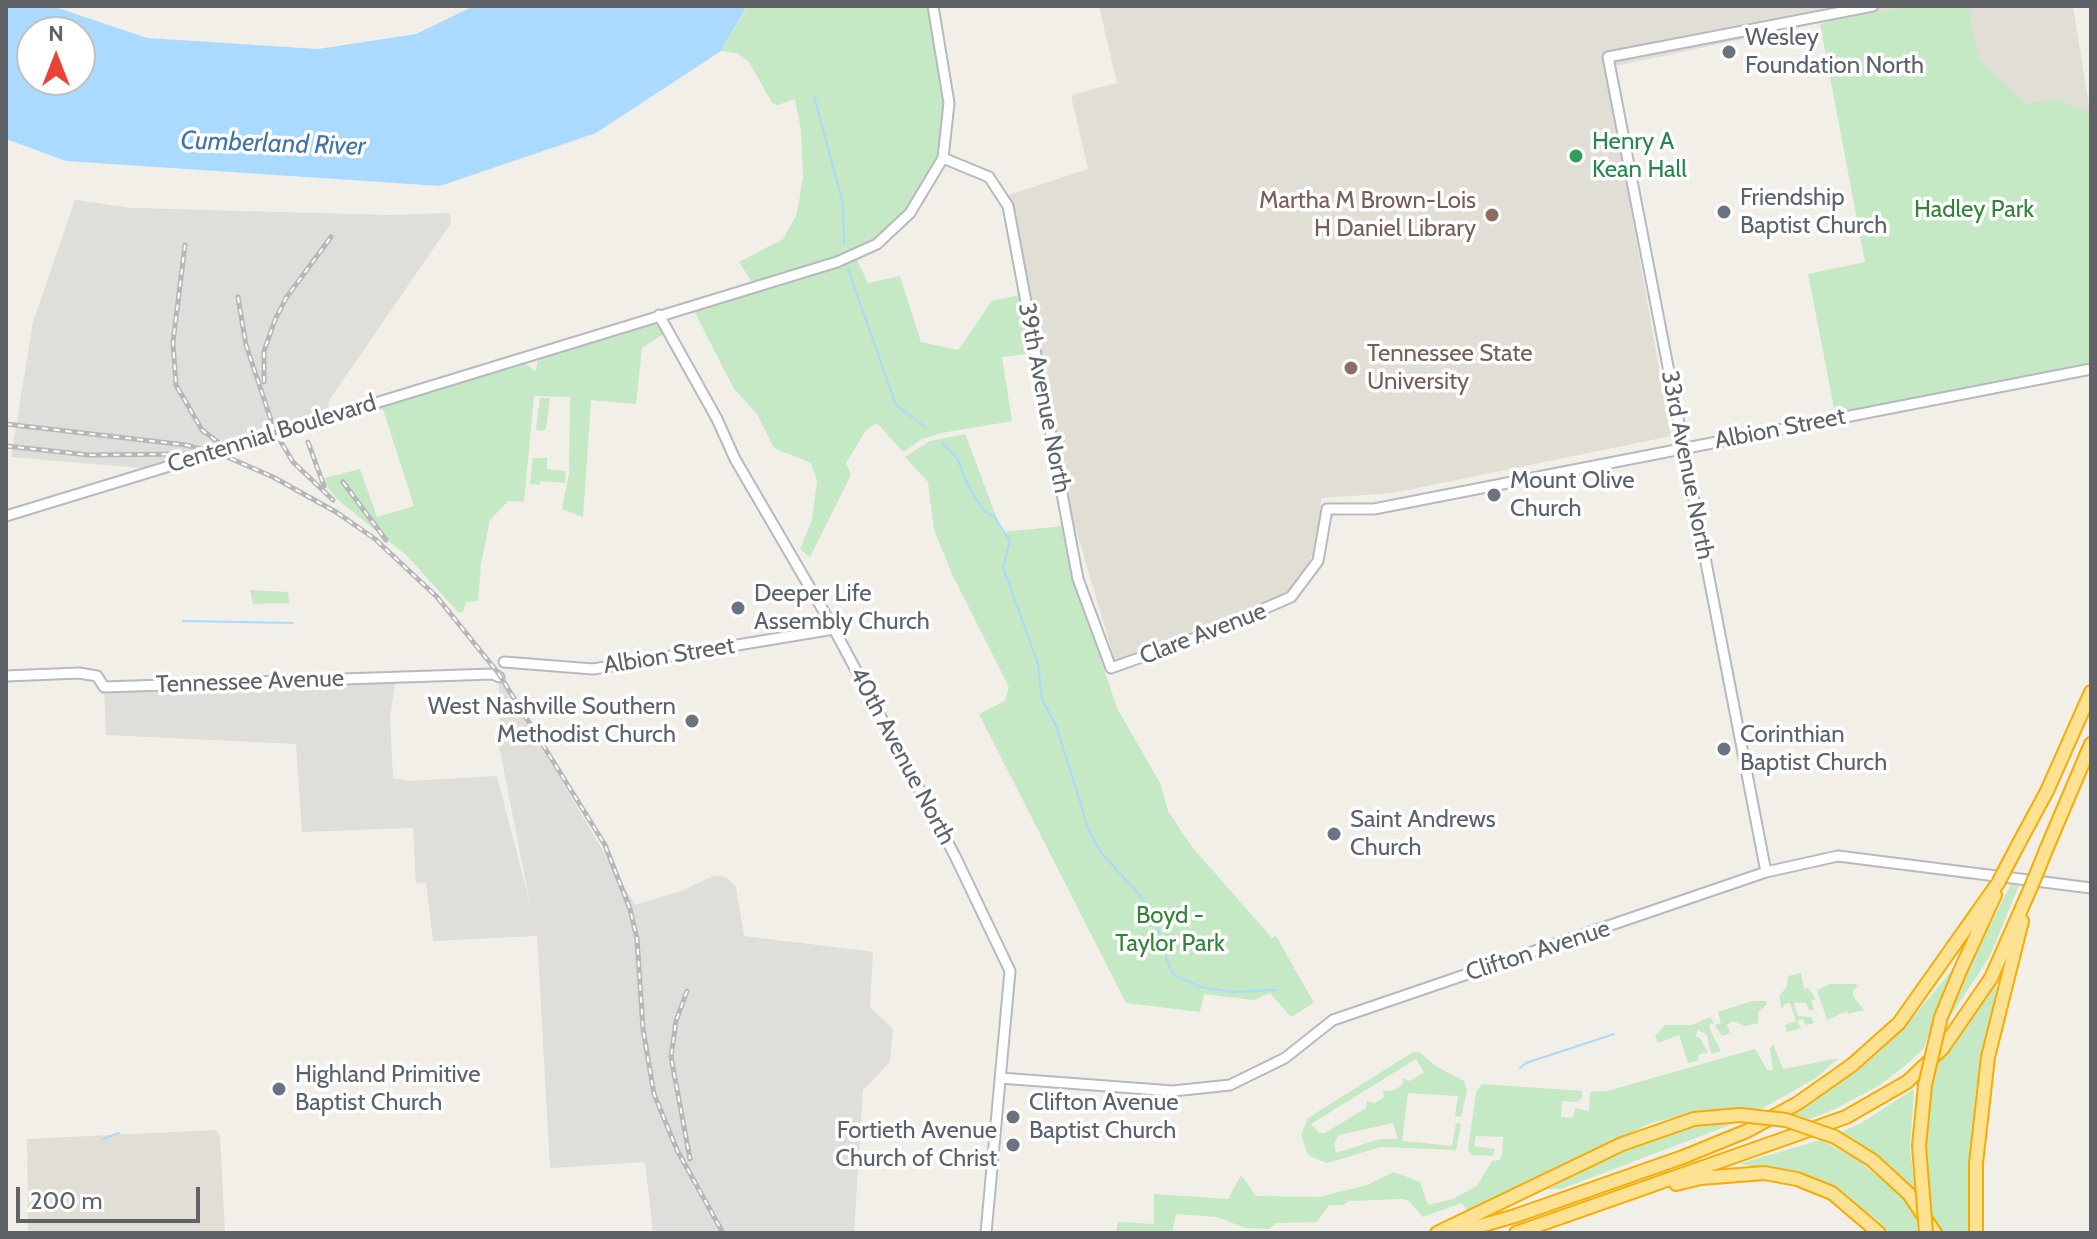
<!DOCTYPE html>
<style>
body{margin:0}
#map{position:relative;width:2097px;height:1239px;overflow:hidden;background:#f1efe8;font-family:Cabin,sans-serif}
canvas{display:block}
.frame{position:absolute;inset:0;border:8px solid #5f6368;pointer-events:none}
.north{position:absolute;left:16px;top:16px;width:80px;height:80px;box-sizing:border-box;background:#fff;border:2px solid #bfc1c3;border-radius:50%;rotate:0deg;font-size:22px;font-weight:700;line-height:32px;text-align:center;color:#5f6368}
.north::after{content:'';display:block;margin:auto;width:28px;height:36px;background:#ea4335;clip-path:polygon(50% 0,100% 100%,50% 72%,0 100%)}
.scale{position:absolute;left:16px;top:1187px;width:184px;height:36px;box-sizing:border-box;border:4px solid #5f6368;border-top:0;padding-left:10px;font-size:24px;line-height:28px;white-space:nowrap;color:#5f6368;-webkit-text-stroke:6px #fff;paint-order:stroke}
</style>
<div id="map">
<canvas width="2097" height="1239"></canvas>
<div class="frame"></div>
<div class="north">N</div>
<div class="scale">200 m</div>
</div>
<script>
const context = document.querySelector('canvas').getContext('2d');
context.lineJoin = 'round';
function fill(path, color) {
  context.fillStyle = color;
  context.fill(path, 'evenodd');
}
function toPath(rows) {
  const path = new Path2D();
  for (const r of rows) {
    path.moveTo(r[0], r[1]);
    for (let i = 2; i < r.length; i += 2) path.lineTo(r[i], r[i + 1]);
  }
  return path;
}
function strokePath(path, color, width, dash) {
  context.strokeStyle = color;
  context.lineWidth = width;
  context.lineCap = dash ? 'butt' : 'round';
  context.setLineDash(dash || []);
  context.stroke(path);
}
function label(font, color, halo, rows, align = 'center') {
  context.font = font + ' Cabin,sans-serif';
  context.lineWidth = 7;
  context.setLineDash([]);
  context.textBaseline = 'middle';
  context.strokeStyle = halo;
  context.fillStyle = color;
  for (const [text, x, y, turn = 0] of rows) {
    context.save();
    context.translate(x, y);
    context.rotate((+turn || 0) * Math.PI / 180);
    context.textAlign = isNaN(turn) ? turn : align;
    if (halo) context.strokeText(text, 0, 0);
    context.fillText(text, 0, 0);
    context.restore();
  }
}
fill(toPath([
 [75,200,133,208,391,215,450,213,451,223,330,399,321,428,166,470,11,457,33,322],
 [499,674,635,905,684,890,715,875,726,877,736,887,744,936,873,952,870,1007,893,1029,890,1062,863,1090,854,1233,653,1233,645,1162,550,1168,537,936,433,941,426,883,416,883,413,828,302,832,296,744,106,735,104,687,396,677,390,717,393,778,409,781,497,776,531,908,499,746]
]), '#e0deda');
fill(toPath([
 [1099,6,2073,6,2091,118,1868,245,1823,22,1606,68,1671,436,1393,493,1321,498,1318,544,1298,584,1268,604,1115,661,1070,510,1008,195,1088,169,1071,95,1117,83],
 [216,1130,220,1136,225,1233,28,1233,27,1139]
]), '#e1ded6');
fill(toPath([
 [748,6,933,6,947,77,943,158,910,213,877,244,854,254,868,283,900,276,921,342,958,350,992,301,1024,294,1035,353,1002,357,1012,421,941,433,922,439,903,452,877,423,866,430,846,463,851,475,810,557,800,549,812,520,817,481,811,463,774,448,757,414,734,389,691,305,754,285,739,262,783,239,796,216,799,201,803,177,801,130,795,99,778,105,772,103,749,62,737,53,721,51],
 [1911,6,1968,6,1979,59,2025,104,2059,100,2091,114,2091,365,1835,413,1808,274,1865,262,1820,24],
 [659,315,668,331,642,348,636,404,591,400,583,517,562,509,569,473,570,397,534,396,524,502,508,501,490,520,481,564,478,601,466,602,463,612,458,612,407,556,337,499,321,479,360,469,377,517,414,506,383,409,353,418,351,409,519,360,536,371,539,351],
 [540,398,550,398,546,429,543,431,536,430],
 [965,434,1002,532,1063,526,1078,591,1117,708,1160,783,1168,811,1192,847,1272,938,1276,936,1314,1003,1291,1017,1270,993,1254,1000,1204,994,1200,1012,1126,1003,979,714,1005,701,1009,687,953,576,934,530,928,482,905,457,930,441],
 [533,458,547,458,547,469,566,471,565,483,540,481,539,485,530,484],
 [250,590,288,592,289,603,253,604],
 [2011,884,2019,885,1990,956,1946,1023,1969,967],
 [1952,970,1924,1048,1907,1064,1880,1085,1833,1110,1805,1121,1790,1117,1873,1057,1905,1027],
 [1801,973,1804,989,1808,988,1816,999,1811,1001,1814,1010,1809,1010,1806,1003,1794,1003,1798,1016,1811,1017,1814,1023,1806,1025,1803,1019,1797,1021,1801,1028,1787,1032,1785,1025,1796,1021,1790,1003,1784,1004,1782,1009,1779,997,1787,986,1788,976],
 [1999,975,1975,1096,1969,1233,1941,1233,1930,1215,1926,1179,1925,1138,1934,1065,1964,1030],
 [1830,984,1855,984,1858,986,1853,990,1853,996,1864,1010,1848,1014,1847,1011,1827,1020,1817,990],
 [1752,1001,1766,1001,1767,1004,1758,1012,1758,1023,1745,1026,1733,1021,1727,1025,1730,1033,1722,1036,1715,1025,1721,1023,1718,1012],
 [1710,1017,1714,1023,1709,1025,1710,1030,1721,1051,1711,1054,1707,1035,1698,1030,1695,1037,1699,1037,1708,1052,1698,1055,1699,1060,1688,1063,1679,1035,1658,1043,1655,1036,1665,1025,1692,1025],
 [1773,1044,1783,1069,1839,1058,1814,1079,1758,1111,1700,1111,1651,1123,1468,1213,1462,1203,1423,1217,1409,1201,1402,1199,1349,1201,1343,1205,1329,1205,1317,1222,1277,1223,1269,1229,1245,1228,1217,1217,1176,1214,1172,1233,1116,1233,1118,1222,1154,1224,1154,1194,1228,1199,1241,1175,1256,1196,1319,1197,1367,1185,1394,1172,1420,1182,1428,1205,1453,1199,1477,1186,1492,1161,1499,1160,1502,1154,1503,1137,1476,1136,1474,1146,1495,1149,1493,1156,1472,1155,1468,1150,1476,1092,1482,1084,1582,1091,1582,1098,1577,1102,1562,1101,1561,1117,1573,1118,1575,1108,1589,1111,1590,1092,1607,1091,1755,1049,1767,1070,1773,1070,1770,1048],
 [1413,1052,1419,1052,1437,1067,1464,1081,1467,1090,1461,1117,1455,1116,1458,1096,1408,1093,1402,1141,1452,1146,1456,1123,1461,1124,1456,1150,1381,1147,1327,1163,1308,1155,1301,1135,1308,1118],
 [1416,1059,1424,1072,1410,1081,1403,1078,1403,1084,1395,1090,1383,1091,1384,1097,1374,1103,1367,1101,1366,1108,1325,1133,1319,1133,1311,1124],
 [1393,1123,1398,1139,1380,1139,1336,1153,1334,1144,1339,1135],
 [1914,1089,1910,1148,1915,1192,1870,1151,1839,1133,1861,1123],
 [1738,1122,1561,1189,1548,1189,1625,1149,1682,1129],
 [1821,1140,1855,1158,1900,1195,1916,1216,1918,1233,1890,1233,1879,1221,1837,1191,1780,1170,1738,1164]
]), '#c5e8c5');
fill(toPath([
 [6,6,52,6,147,38,318,49,416,34,474,6,747,6,721,51,596,133,440,186,66,161,6,139],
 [32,32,80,32,80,80,32,80]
]), '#aadaff');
strokePath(toPath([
 [814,96,843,204,844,244],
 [848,269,896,405,925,427],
 [942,443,957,458,970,490,985,512,994,516,1010,541,1003,567,1038,664,1042,699,1057,728,1089,831,1102,854,1139,894,1158,930,1170,969,1176,976,1201,987,1231,992,1275,990],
 [183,621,293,623],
 [1520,1068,1526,1063,1614,1034],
 [103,1139,119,1133]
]), '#aadaff', 2);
const secondary = toPath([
 [943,158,989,177,1008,206,1078,579,1111,668,1201,636,1291,597,1318,561,1327,509,1374,509,2091,369],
 [659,315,717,419,735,459,834,629,955,856,1010,971,986,1233],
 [6,516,837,262,877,244,910,213,943,158,949,103,933,6],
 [504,662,593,669,834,629],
 [6,676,79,673,97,676,104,687,493,674,499,677],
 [1766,872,1608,57,1873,6],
 [1000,1078,1173,1091,1230,1085,1285,1058,1333,1020,1766,872,1838,856,2091,888]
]);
const highway = toPath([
 [2020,841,2047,791,2091,692],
 [2046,850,2091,744],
 [1960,971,1995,895],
 [1872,1160,1909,1194,1935,1233],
 [1676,1184,1701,1178,1764,1173,1797,1179,1832,1193,1879,1233],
 [1437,1233,1622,1144,1694,1119],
 [1455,1233,1515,1216,1683,1157,1747,1131,1798,1103,1852,1065,1899,1023,1998,883],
 [1516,1233,1846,1117,1907,1082,1942,1049,1991,978,2031,887],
 [1976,1233,1976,1163,1988,1057,2022,921]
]);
strokePath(secondary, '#b6babf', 13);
strokePath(highway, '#f9ab00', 16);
strokePath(secondary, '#fff', 9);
strokePath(highway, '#fde293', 12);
const rail = toPath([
 [185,245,173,342,176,385,202,430,230,451],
 [238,297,246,345,275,432,293,462,333,500],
 [264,382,264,351,275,320,286,298,331,237],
 [6,424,186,445,225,456,273,477,336,512,375,539,437,597,499,674,605,845,630,909,637,939,643,1029,654,1094,677,1150,723,1233],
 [308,442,324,486],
 [6,446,89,455,185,454],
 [343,482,386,540],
 [687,991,676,1021,671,1057,690,1159]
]);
strokePath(rail, '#b6b7b8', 5);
strokePath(rail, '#fff', 2, [6]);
const highwayBridge = toPath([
 [1998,883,2020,841],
 [2031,887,2046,850],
 [1694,1119,1740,1115,1786,1120,1835,1137,1872,1160],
 [1926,1233,1919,1146,1925,1085,1941,1017,1960,971]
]);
strokePath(highwayBridge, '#f9ab00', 16, []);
strokePath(highwayBridge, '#fde293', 12);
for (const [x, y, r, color] of [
 [1729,52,8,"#6b7280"],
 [1576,156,8,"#2e9e5b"],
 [1724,212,8,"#6b7280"],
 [1492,215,8,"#8d6e63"],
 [1351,368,8,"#8d6e63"],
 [1494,495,8,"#6b7280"],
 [738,608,8,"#6b7280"],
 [692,721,8,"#6b7280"],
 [1724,749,8,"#6b7280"],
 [1334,834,8,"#6b7280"],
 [279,1089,8,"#6b7280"],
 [1013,1117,8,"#6b7280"],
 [1013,1145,8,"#6b7280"]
]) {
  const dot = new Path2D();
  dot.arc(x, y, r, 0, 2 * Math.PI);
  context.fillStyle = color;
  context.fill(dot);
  strokePath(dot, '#fff', 3);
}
label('24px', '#5b616d', '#fff', [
 ["Wesley",1745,38],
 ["Foundation North",1745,66],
 ["Friendship",1740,198],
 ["Baptist Church",1740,226],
 ["Mount Olive",1510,481],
 ["Church",1510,509],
 ["Deeper Life",754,594],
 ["Assembly Church",754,622],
 ["West Nashville Southern",676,707,"right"],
 ["Methodist Church",676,735,"right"],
 ["Corinthian",1740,735],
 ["Baptist Church",1740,763],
 ["Saint Andrews",1350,820],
 ["Church",1350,848],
 ["Highland Primitive",295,1075],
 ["Baptist Church",295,1103],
 ["Clifton Avenue",1029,1103],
 ["Baptist Church",1029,1131],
 ["Fortieth Avenue",997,1131,"right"],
 ["Church of Christ",997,1159,"right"]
], 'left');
label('24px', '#27864d', '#fff', [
 ["Henry A",1592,142],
 ["Kean Hall",1592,170]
], 'left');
label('24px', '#785e54', '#fff', [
 ["Martha M Brown-Lois",1476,201],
 ["H Daniel Library",1476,229],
 ["Tennessee State",1367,354,"left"],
 ["University",1367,382,"left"]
], 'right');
label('24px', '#348238', '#fff', [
 ["Hadley Park",1974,210],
 ["Boyd -",1170,916],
 ["Taylor Park",1170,944]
]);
label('24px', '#5f6368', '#fff', [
 ["39th Avenue North",1044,398,79],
 ["Albion Street",1780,429,-11],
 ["Centennial Boulevard",272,434,-17],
 ["33rd Avenue North",1687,465,79],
 ["Clare Avenue",1203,634,-21],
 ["Albion Street",669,656,-9],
 ["Tennessee Avenue",250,682,-2],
 ["40th Avenue North",902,756,62],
 ["Clifton Avenue",1538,951,-18]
]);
label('italic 26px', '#4174aa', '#fff', [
 ["Cumberland River",273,144,2]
]);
</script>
